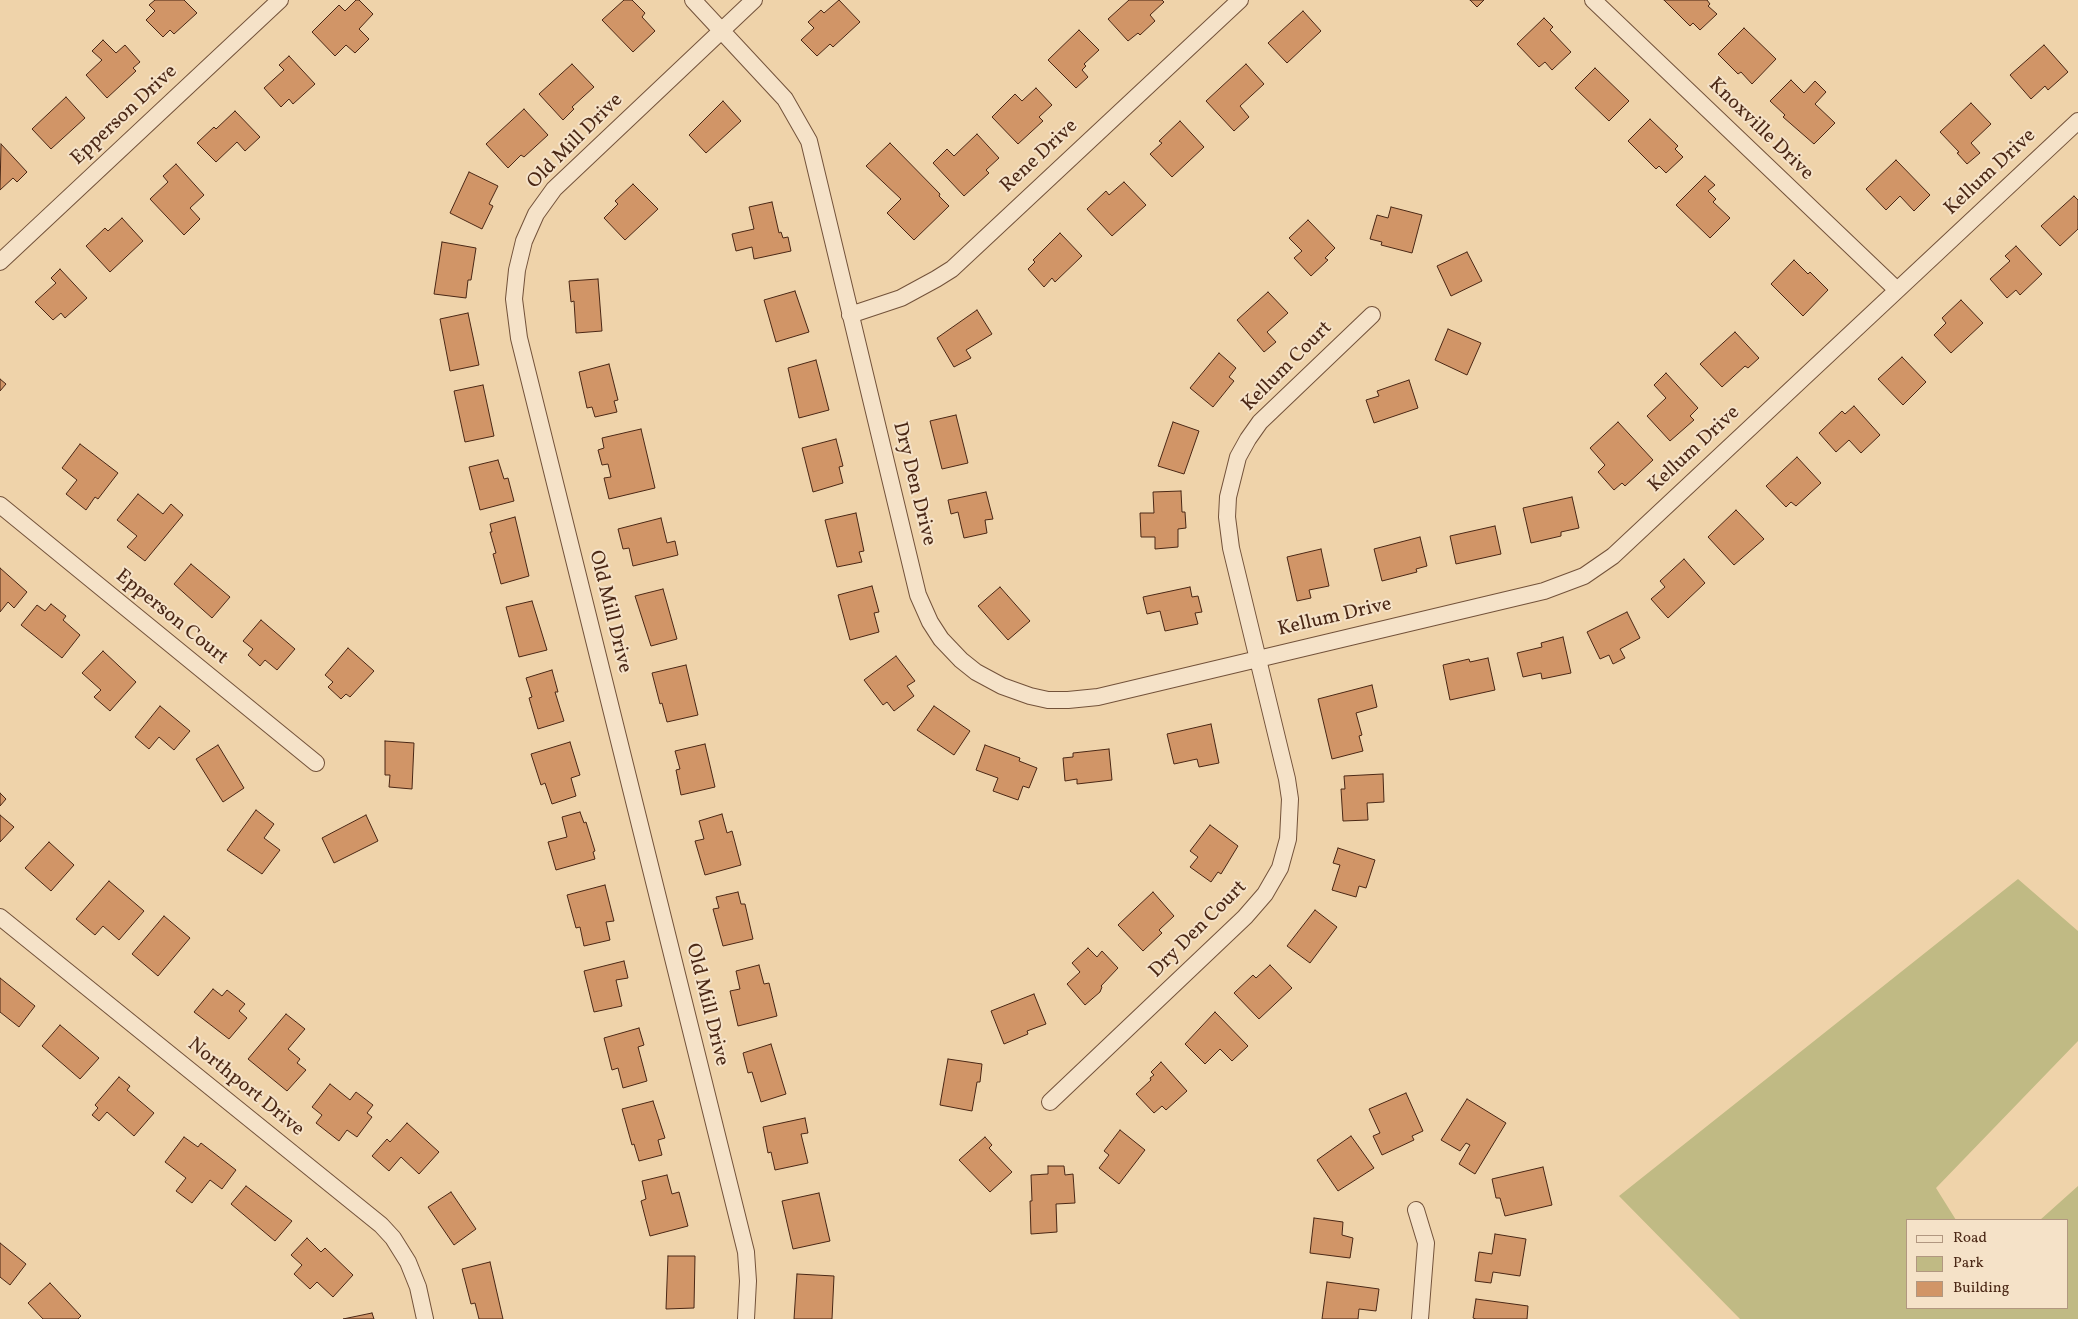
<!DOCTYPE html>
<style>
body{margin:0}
#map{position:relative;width:2078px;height:1319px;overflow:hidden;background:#efd3aa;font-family:Vollkorn,serif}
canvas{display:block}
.legend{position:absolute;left:1906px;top:1219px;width:162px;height:90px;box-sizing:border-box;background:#f5e2c8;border:1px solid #b19780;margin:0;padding:6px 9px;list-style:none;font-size:15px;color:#4a2715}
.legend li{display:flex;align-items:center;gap:10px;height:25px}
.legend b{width:25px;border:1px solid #b19780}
</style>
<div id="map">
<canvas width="2078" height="1319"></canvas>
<ul class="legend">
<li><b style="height:6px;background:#f5e2c8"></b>Road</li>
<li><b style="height:14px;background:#c0ba84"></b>Park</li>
<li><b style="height:14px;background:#d19567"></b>Building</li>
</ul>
</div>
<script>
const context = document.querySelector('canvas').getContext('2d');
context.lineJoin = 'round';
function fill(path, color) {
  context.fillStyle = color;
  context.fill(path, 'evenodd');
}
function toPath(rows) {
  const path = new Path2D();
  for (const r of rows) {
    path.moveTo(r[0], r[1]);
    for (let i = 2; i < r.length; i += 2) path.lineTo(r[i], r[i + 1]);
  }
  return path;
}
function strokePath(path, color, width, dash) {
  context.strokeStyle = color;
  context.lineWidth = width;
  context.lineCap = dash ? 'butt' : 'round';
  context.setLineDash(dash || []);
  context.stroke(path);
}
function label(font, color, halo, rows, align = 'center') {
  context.font = font + ' Vollkorn,serif';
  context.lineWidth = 4;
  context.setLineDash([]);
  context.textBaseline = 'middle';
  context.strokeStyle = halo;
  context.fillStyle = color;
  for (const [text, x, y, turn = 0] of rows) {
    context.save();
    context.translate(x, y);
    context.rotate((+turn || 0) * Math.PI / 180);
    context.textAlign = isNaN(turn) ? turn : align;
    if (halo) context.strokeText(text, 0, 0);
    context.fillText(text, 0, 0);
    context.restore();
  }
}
fill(toPath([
 [2018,879,2078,931,2078,1041,1936,1188,1956,1220,1907,1220,1907,1308,2067,1308,2067,1220,2040,1220,2078,1186,2078,1319,1740,1319,1619,1196]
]), '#c0ba84');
const building = toPath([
 [155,0,184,0,197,13,174,34,170,30,163,37,146,20,155,11,149,5,155,0],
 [356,0,359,0,373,14,359,29,369,39,355,53,346,45,335,56,312,32,339,5,345,11,356,0],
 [624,0,632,0,645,13,642,17,655,31,633,52,602,20,624,0],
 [839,0,860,22,833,47,830,44,817,56,801,40,814,28,808,22,821,10,824,13,839,0],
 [1129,0,1162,0,1164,2,1150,15,1155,21,1140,35,1138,33,1128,41,1108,19,1129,0],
 [1470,0,1484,0,1477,7,1470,0],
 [1664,0,1707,0,1710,4,1708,6,1717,14,1700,30,1693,23,1690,26,1664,0],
 [1303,11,1321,31,1287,63,1268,43,1303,11],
 [1544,18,1553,27,1550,30,1571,52,1552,70,1545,62,1539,67,1517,44,1544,18],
 [1744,28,1776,59,1752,84,1741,72,1738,74,1718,54,1744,28],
 [1079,30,1099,50,1084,64,1086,66,1082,70,1088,77,1076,88,1048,60,1079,30],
 [103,40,116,53,125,45,140,62,133,68,136,71,107,98,86,75,102,60,92,51,103,40],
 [2044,45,2068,72,2048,90,2045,86,2031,99,2010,75,2044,45],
 [289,56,315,84,293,104,289,99,281,107,264,88,284,70,279,65,289,56],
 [572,64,594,87,572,107,574,109,563,120,539,94,572,64],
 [1246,64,1264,84,1240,106,1249,117,1234,131,1206,101,1246,64],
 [1595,68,1629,101,1609,121,1575,88,1595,68],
 [1791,80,1804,93,1815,81,1826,92,1815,104,1835,123,1814,144,1783,117,1785,115,1770,101,1791,80],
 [1036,88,1052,105,1039,117,1043,121,1018,144,992,117,1015,94,1022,101,1036,88],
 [66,97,85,118,51,149,32,129,66,97],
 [723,101,741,121,706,153,689,135,723,101],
 [1971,103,1991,124,1971,143,1980,153,1967,164,1957,153,1959,152,1940,132,1971,103],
 [524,109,548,135,524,157,521,155,508,168,486,144,524,109],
 [235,111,260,137,245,151,237,142,216,162,197,143,214,127,216,129,235,111],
 [1650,119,1678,146,1675,149,1683,157,1666,173,1659,166,1656,169,1628,141,1650,119],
 [1180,121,1204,147,1172,177,1150,154,1162,143,1159,141,1180,121],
 [977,134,999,158,986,170,989,173,964,196,933,163,947,149,954,156,977,134],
 [890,143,940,194,939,196,949,206,914,240,887,213,901,199,866,166,890,143],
 [1,144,27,172,17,182,13,178,0,190,1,144],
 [1896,160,1930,195,1914,211,1900,196,1886,210,1866,189,1896,160],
 [176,164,204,195,190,208,200,219,184,235,150,199,168,182,163,176,176,164],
 [469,172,498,186,489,204,493,206,482,229,450,213,469,172],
 [1705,176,1715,185,1708,191,1716,199,1713,202,1730,218,1710,238,1676,205,1705,176],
 [1124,182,1146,205,1112,236,1087,209,1106,191,1109,195,1124,182],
 [633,184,658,209,625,240,604,218,618,204,615,201,633,184],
 [2074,196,2078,200,2078,229,2060,246,2041,226,2074,196],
 [772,202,779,233,781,232,783,238,788,237,791,251,754,259,752,247,736,251,732,234,754,229,749,207,772,202],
 [1391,207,1422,215,1412,253,1381,245,1382,242,1370,239,1377,215,1388,218,1391,207],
 [122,218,143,241,110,272,86,246,105,228,108,231,122,218],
 [1308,220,1335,248,1325,258,1328,260,1311,276,1294,258,1302,251,1289,238,1308,220],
 [1060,233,1082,256,1055,282,1052,278,1044,287,1028,269,1035,262,1033,260,1060,233],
 [442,242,476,248,471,280,468,280,466,298,434,294,442,242],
 [2016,246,2042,274,2020,295,2016,290,2007,298,1990,279,2010,261,2005,256,2016,246],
 [1467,252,1482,281,1451,296,1437,266,1467,252],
 [1794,260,1808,274,1810,272,1828,290,1803,316,1771,284,1794,260],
 [60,269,87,298,65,318,61,313,53,320,35,302,56,283,51,278,60,269],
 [598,279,602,331,576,333,574,301,571,302,569,281,598,279],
 [795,291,809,332,776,342,764,300,795,291],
 [1268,292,1288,313,1267,332,1276,342,1264,352,1237,320,1268,292],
 [1961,300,1983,323,1951,353,1934,335,1946,323,1942,318,1961,300],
 [977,310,992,334,966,350,971,358,954,367,937,338,977,310],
 [468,313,479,365,450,371,440,319,468,313],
 [1448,329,1481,343,1467,375,1435,360,1448,329],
 [1735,332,1759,358,1748,368,1745,366,1722,387,1700,364,1735,332],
 [1219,353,1236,368,1229,377,1234,381,1213,407,1190,388,1219,353],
 [1902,357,1926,382,1903,405,1878,379,1902,357],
 [816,360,829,410,799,418,788,368,816,360],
 [609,364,618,400,614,401,617,412,595,417,592,407,587,408,579,372,609,364],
 [1666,373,1698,408,1690,416,1694,420,1670,441,1647,416,1666,398,1654,385,1666,373],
 [0,379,6,384,0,391,0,379],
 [1409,380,1418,408,1374,423,1366,400,1379,396,1377,391,1409,380],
 [483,385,494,436,465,442,454,391,483,385],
 [1854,406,1880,435,1861,453,1849,440,1836,452,1819,433,1842,411,1845,414,1854,406],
 [956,415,968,463,942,469,930,421,956,415],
 [1173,422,1199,431,1184,474,1158,466,1173,422],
 [1618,422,1653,460,1625,486,1622,483,1614,490,1598,472,1605,465,1590,448,1618,422],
 [641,429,655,488,609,499,604,478,611,477,608,464,602,465,598,450,604,448,602,438,641,429],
 [836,439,843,466,839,467,843,483,813,492,802,448,836,439],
 [80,444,118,473,98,499,95,497,86,510,66,494,77,480,62,468,80,444],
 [1797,457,1821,483,1796,506,1791,502,1786,507,1766,486,1797,457],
 [498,460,504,479,508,478,514,501,480,510,469,467,498,460],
 [1181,491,1182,512,1185,512,1186,528,1178,529,1178,547,1155,549,1155,537,1141,537,1140,513,1154,513,1153,492,1181,491],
 [986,492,993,519,985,520,987,533,964,538,958,512,951,514,948,500,986,492],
 [138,494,163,514,171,504,183,515,145,561,127,547,137,536,117,520,138,494],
 [1572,497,1579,528,1561,532,1561,536,1531,543,1523,508,1572,497],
 [1736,510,1764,539,1734,565,1708,537,1736,510],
 [856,513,864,551,859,552,862,562,837,567,825,520,856,513],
 [515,517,529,576,501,584,493,554,496,553,490,532,492,532,490,524,515,517],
 [661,518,667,543,675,541,678,555,633,566,629,548,623,549,618,529,661,518],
 [1495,526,1501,554,1456,564,1450,536,1495,526],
 [1420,537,1427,566,1416,569,1417,572,1382,581,1374,549,1420,537],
 [1321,549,1329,586,1309,590,1311,598,1297,601,1287,557,1321,549],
 [1684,559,1705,583,1668,618,1651,599,1665,587,1660,581,1684,559],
 [191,564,230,597,212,618,174,584,191,564],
 [0,568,27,592,14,608,8,602,0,612,0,568],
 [872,586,879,612,874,613,879,632,850,640,838,595,872,586],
 [1000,587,1030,621,1008,640,978,606,1000,587],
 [1190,587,1192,597,1198,596,1202,612,1195,613,1198,624,1165,631,1160,611,1147,614,1143,597,1190,587],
 [663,589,677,639,651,646,635,596,663,589],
 [532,601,547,650,519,657,506,607,532,601],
 [51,604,66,616,63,620,80,635,62,658,21,625,37,605,45,611,51,604],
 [1627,612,1640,638,1620,649,1625,658,1613,664,1609,655,1600,659,1587,632,1627,612],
 [261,620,295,649,277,670,265,660,260,666,248,655,253,649,243,641,261,620],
 [1563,637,1571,673,1542,679,1541,673,1523,677,1517,653,1542,647,1541,643,1563,637],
 [348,648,374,671,350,697,346,694,341,699,328,687,333,682,325,675,348,648],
 [103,651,136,682,110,711,94,697,101,690,82,673,103,651],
 [896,656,915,681,907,686,914,696,894,711,887,702,883,705,864,680,896,656],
 [1488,658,1495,690,1450,700,1443,665,1469,659,1470,662,1488,658],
 [686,665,698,715,667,722,662,703,660,704,652,673,686,665],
 [552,670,558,692,555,692,564,721,538,729,529,698,532,697,526,678,552,670],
 [1372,685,1377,707,1356,713,1362,735,1359,736,1363,751,1332,759,1318,699,1372,685],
 [160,706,190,731,174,750,159,737,149,749,135,737,160,706],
 [934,706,970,731,954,755,917,730,934,706],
 [1211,724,1219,763,1199,767,1197,759,1174,764,1167,734,1211,724],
 [385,741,414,743,412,789,389,787,390,775,385,775,385,741],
 [570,742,580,775,571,778,576,796,552,804,545,783,541,785,531,754,570,742],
 [705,744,715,787,681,795,676,770,680,769,675,751,705,744],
 [218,745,244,788,223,802,196,759,218,745],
 [985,745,1020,758,1019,761,1037,768,1029,788,1023,786,1018,800,993,791,998,778,976,770,985,745],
 [1109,749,1112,780,1077,784,1077,779,1065,781,1063,758,1073,757,1073,753,1109,749],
 [1383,774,1384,802,1367,803,1368,820,1343,821,1341,789,1345,789,1344,776,1383,774],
 [0,793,6,799,0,806,0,793],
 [256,810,274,824,264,838,280,850,262,874,227,850,256,810],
 [580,812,584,823,586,822,595,851,593,852,595,859,556,870,548,842,567,837,562,817,580,812],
 [722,814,727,833,732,831,741,865,705,875,695,841,704,839,699,821,722,814],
 [0,815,14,827,0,842,0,815],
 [366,815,378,841,334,863,322,838,366,815],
 [1210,825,1238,846,1221,874,1218,872,1211,882,1190,867,1198,857,1190,851,1210,825],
 [49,842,74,865,51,891,25,868,49,842],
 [1338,848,1375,860,1366,888,1359,886,1356,897,1332,890,1340,865,1333,863,1338,848],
 [109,881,144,911,119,940,103,926,95,935,76,919,109,881],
 [605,885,614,921,606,922,610,940,584,946,580,927,576,928,567,895,605,885],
 [738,892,741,904,745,904,753,939,723,946,713,909,719,908,716,897,738,892],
 [1153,892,1174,916,1159,930,1162,933,1143,951,1118,925,1153,892],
 [1315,910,1337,927,1310,963,1287,946,1315,910],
 [164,916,190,938,158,976,132,954,164,916],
 [1088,948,1097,957,1102,951,1118,968,1101,986,1102,987,1100,992,1085,1005,1067,984,1080,972,1072,963,1088,948],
 [624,961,628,978,616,980,622,1006,594,1012,584,971,624,961],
 [759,965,764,984,769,983,777,1016,738,1026,730,991,740,989,736,971,759,965],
 [1270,965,1292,988,1259,1019,1234,993,1253,975,1256,978,1270,965],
 [0,978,35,1006,19,1027,0,1012,0,978],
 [213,989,222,996,227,990,245,1004,239,1011,247,1018,229,1039,194,1012,213,989],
 [1034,994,1046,1024,1027,1031,1028,1034,1004,1044,991,1011,1034,994],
 [1215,1012,1248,1046,1232,1061,1220,1049,1205,1064,1185,1044,1215,1012],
 [286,1014,305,1029,288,1049,300,1059,297,1063,306,1070,287,1091,248,1059,286,1014],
 [60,1025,99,1058,80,1079,42,1046,60,1025],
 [639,1028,644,1045,638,1047,647,1081,623,1088,618,1068,612,1070,604,1038,639,1028],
 [771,1044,786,1094,761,1102,752,1072,748,1073,743,1053,771,1044],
 [948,1059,982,1064,980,1082,977,1082,972,1111,940,1105,948,1059],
 [1161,1062,1187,1091,1166,1110,1162,1106,1154,1113,1136,1094,1151,1080,1150,1078,1154,1075,1151,1072,1161,1062],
 [119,1077,130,1086,127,1090,154,1113,134,1136,107,1112,99,1121,92,1115,98,1108,95,1105,119,1077],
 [330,1084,350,1100,356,1092,373,1105,367,1113,372,1117,357,1137,347,1130,339,1141,316,1123,322,1115,312,1107,330,1084],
 [1406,1093,1423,1131,1412,1136,1414,1140,1382,1155,1373,1136,1380,1133,1369,1109,1406,1093],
 [1467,1099,1506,1123,1475,1174,1459,1164,1470,1145,1466,1143,1460,1151,1441,1140,1467,1099],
 [653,1101,665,1138,658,1140,662,1155,639,1161,634,1144,632,1145,622,1109,653,1101],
 [805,1118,808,1133,801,1134,808,1163,775,1170,771,1152,768,1153,763,1127,805,1118],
 [407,1123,439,1152,419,1174,401,1157,389,1171,372,1156,387,1139,390,1142,407,1123],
 [1120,1130,1145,1150,1119,1184,1099,1168,1109,1155,1104,1151,1120,1130],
 [1351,1136,1374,1168,1338,1191,1317,1160,1351,1136],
 [184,1137,198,1147,201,1143,236,1170,222,1189,210,1180,192,1203,176,1191,186,1178,165,1162,184,1137],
 [985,1137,992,1145,989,1148,1012,1172,990,1192,959,1160,985,1137],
 [1048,1166,1064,1166,1065,1175,1073,1174,1075,1203,1056,1204,1057,1232,1031,1234,1030,1201,1032,1201,1031,1175,1048,1174,1048,1166],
 [1543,1167,1552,1205,1505,1216,1500,1198,1496,1198,1492,1179,1543,1167],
 [667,1175,672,1194,679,1192,688,1226,650,1236,641,1201,646,1199,642,1181,667,1175],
 [246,1186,292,1221,275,1241,231,1204,246,1186],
 [451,1192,476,1229,454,1245,428,1207,451,1192],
 [819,1193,830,1241,793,1249,782,1201,819,1193],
 [1314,1218,1343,1222,1342,1235,1353,1238,1350,1258,1310,1253,1314,1218],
 [1495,1234,1526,1239,1520,1276,1493,1272,1491,1283,1475,1281,1479,1252,1492,1254,1495,1234],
 [307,1238,321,1252,325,1248,353,1275,333,1297,317,1282,310,1289,294,1274,302,1265,291,1255,307,1238],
 [0,1243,26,1264,10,1285,0,1277,0,1243],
 [668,1256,695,1256,694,1308,666,1309,668,1256],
 [490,1262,503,1319,479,1319,475,1303,471,1304,462,1269,490,1262],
 [797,1274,834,1276,832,1319,794,1319,797,1274],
 [1327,1282,1379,1289,1376,1311,1359,1309,1358,1319,1322,1319,1327,1282],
 [50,1283,81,1316,78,1319,43,1319,28,1303,50,1283],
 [1476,1299,1528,1306,1527,1319,1476,1319,1473,1318,1476,1299],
 [372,1313,374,1319,343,1319,372,1313]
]);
fill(building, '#d19567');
strokePath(building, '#4a2715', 1);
const minor = toPath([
 [693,0,785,99,809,141,918,595,930,622,941,639,961,660,976,672,1002,686,1030,696,1048,700,1068,700,1098,697,1544,591,1584,576,1613,556,2078,121],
 [1593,0,1897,290],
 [0,262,280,0],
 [850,315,901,298,936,279,952,269,1240,0],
 [0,505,316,763],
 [0,917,381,1225,393,1238,408,1262,418,1287,425,1319],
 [1050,1102,1245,917,1265,894,1280,868,1288,839,1290,799,1287,779,1231,548,1227,517,1228,497,1238,457,1248,439,1260,422,1372,315],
 [1416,1210,1426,1243,1420,1319],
 [746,1319,748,1281,746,1252,519,338,514,299,517,270,524,241,536,214,554,189,754,0]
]);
strokePath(minor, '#73523a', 18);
strokePath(minor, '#f5e2c8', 16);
label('20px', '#4a2715', '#f5e2c8', [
 ["Epperson Drive",125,116,-43],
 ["Knoxville Drive",1760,130,44],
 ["Old Mill Drive",576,142,-45],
 ["Rene Drive",1040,157,-43],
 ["Kellum Drive",1991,173,-43],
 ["Kellum Court",1288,367,-45],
 ["Kellum Drive",1695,450,-43],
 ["Dry Den Drive",913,484,76],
 ["Old Mill Drive",609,612,76],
 ["Epperson Court",171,618,39],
 ["Kellum Drive",1335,618,-13],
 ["Dry Den Court",1199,930,-45],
 ["Old Mill Drive",706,1005,76],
 ["Northport Drive",245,1088,39]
]);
</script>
